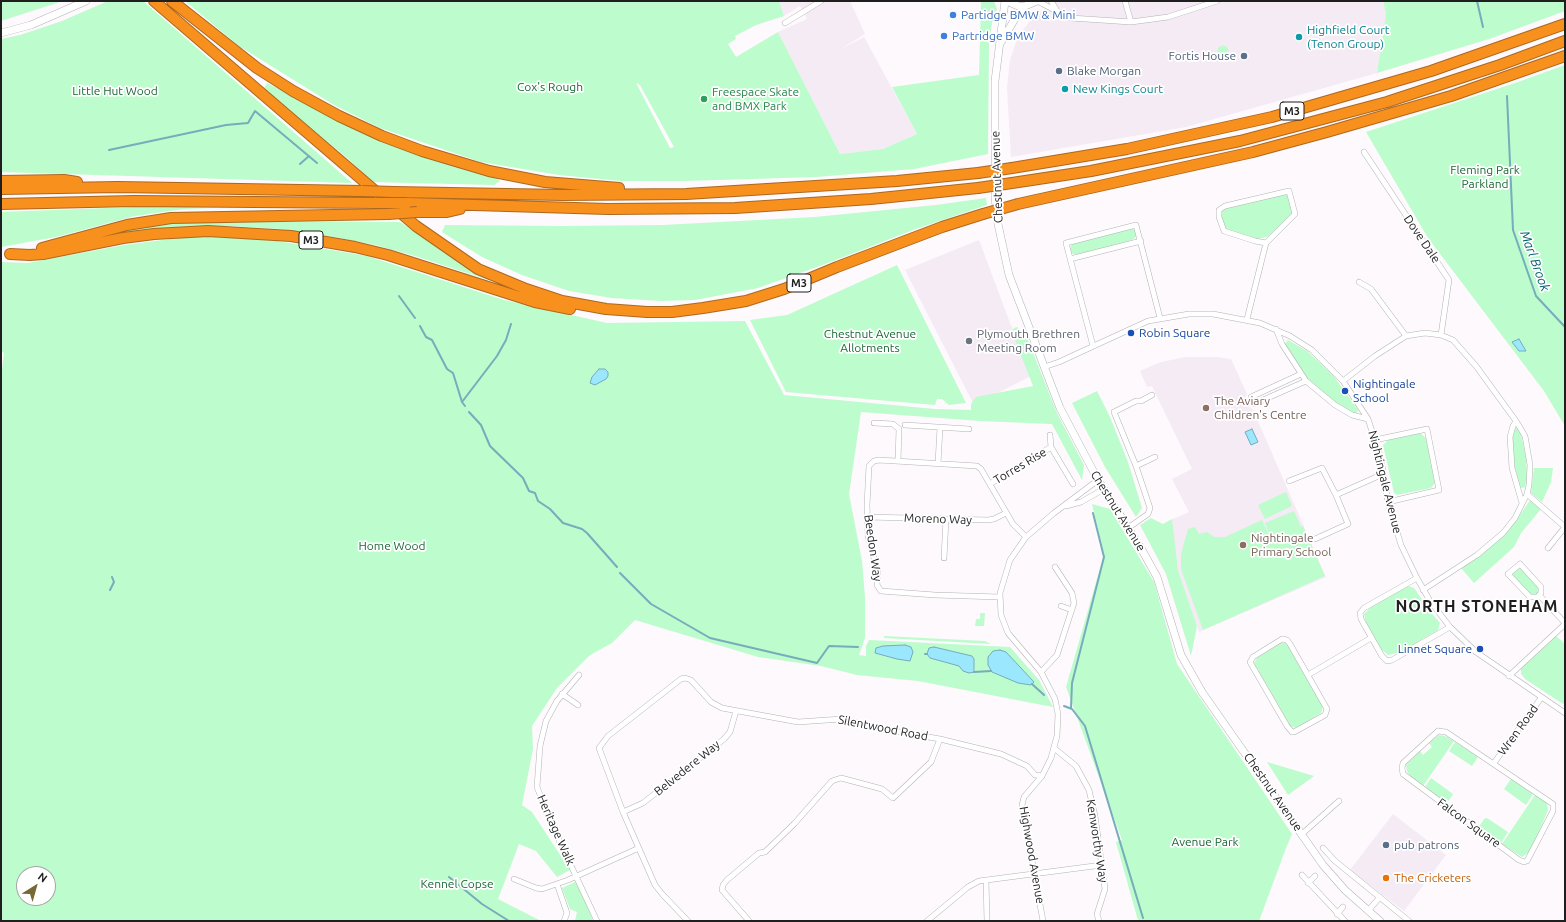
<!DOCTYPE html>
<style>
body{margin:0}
#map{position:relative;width:1566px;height:922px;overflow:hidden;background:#fdf9fd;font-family:Ubuntu,sans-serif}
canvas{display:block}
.frame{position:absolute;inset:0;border:2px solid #201f20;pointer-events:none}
.north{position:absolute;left:16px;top:866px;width:40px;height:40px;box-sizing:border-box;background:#fff;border:1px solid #a6a5a6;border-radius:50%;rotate:37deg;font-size:11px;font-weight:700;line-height:16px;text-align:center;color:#201f20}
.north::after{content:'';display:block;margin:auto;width:14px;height:18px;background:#776835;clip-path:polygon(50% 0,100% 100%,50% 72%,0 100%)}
</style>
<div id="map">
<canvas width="1566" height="922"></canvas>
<div class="frame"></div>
<div class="north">N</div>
</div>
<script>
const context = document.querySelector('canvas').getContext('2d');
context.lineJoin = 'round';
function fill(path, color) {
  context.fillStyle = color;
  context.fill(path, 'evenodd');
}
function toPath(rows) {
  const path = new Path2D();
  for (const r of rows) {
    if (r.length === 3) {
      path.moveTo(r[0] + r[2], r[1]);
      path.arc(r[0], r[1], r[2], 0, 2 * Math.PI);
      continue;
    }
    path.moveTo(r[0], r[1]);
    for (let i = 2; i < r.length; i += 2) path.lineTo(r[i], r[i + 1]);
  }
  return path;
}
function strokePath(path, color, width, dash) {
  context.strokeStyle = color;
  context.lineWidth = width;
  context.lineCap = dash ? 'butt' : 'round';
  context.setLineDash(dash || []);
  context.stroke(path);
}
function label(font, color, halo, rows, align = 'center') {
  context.font = font + ' Ubuntu,sans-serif';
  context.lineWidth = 3.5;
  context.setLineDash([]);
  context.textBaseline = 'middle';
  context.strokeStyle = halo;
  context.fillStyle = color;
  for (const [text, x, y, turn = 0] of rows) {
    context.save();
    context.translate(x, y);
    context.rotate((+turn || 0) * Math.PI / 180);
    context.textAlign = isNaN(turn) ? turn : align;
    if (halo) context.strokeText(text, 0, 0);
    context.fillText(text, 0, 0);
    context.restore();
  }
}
fill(toPath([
 [779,1,850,1,865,34,839,50,864,37,917,134,883,149,840,154,778,32,807,19,800,6,784,16],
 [1052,1,1383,1,1386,14,1377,73,1186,127,1011,157,1007,88,1010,60,1018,36,1034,16,1051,4],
 [979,240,1010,323,1033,375,974,405,905,270],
 [1186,357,1217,357,1231,359,1247,394,1245,398,1246,403,1253,410,1326,577,1199,632,1178,570,1171,520,1189,512,1172,479,1192,469,1152,386,1147,387,1140,371,1161,362],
 [1393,814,1446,855,1404,911,1350,870]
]), '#f4ebf5');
fill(toPath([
 [1,1,63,1,1,21],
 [108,1,143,1,352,183,1,172,1,39,20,35,62,21],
 [185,1,779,1,784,16,756,25,735,36,736,39,728,44,736,57,778,32,840,154,883,149,917,134,892,87,979,75,981,1,994,1,997,9,992,23,989,44,988,154,914,169,816,177,686,181,621,181,559,175,481,162,380,128,334,105,239,46],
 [636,83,640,85,674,147,670,148],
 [1383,1,1565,1,1565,11,1489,39,1377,73,1386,14],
 [1223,51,5.5],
 [1565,65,1565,426,1544,391,1428,238,1366,132,1518,82],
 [267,83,293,96,496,177,500,181,494,185,373,182,346,157,277,101,264,88],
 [1287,194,1292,207,1292,215,1267,237,1257,239,1227,230,1224,228,1221,215,1223,209],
 [986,198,987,205,913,230,828,263,758,288,695,300,661,301,612,298,569,291,522,275,482,257,442,232,445,225,562,226,663,225,815,217,936,205],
 [161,206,215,208,184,209,135,216,56,237,1,247,1,212],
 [268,221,400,222,470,269,507,286,415,256,375,245,334,237,279,229,232,226,175,227,122,233,121,229,165,222],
 [1131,228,1135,230,1137,236,1132,240,1077,255,1071,253,1070,248,1072,244],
 [194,236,272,240,367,256,504,300,607,323,745,321,784,395,935,409,971,410,971,404,976,397,1033,386,1012,332,1014,328,1017,327,1026,335,1057,413,1084,465,1082,480,1052,424,980,421,861,412,849,494,862,561,865,597,865,638,859,655,866,656,866,646,869,640,1010,647,1039,680,1053,707,918,681,857,675,821,666,758,657,635,620,612,643,590,655,557,688,532,726,533,749,522,805,532,812,570,870,557,877,536,851,519,844,498,899,541,921,1,921,1,378,4,353,1,351,1,262,28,263,124,245],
 [24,874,48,874,48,898,24,898],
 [897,265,966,403,949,405,942,399,937,399,935,405,786,392,750,320,787,315],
 [1288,340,1307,351,1333,375,1358,410,1357,413,1350,412,1334,402,1307,378,1285,344],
 [1097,391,1110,417,1128,462,1142,508,1136,517,1105,467,1072,403],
 [1516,428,1519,429,1521,435,1526,457,1527,478,1525,487,1522,488,1520,487,1513,460,1512,444,1513,430],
 [1420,433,1426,438,1435,483,1431,488,1397,495,1394,493,1383,445,1388,440],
 [1534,468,1553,468,1551,482,1542,502,1531,493],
 [1286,492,1292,506,1265,519,1258,505],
 [1530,500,1541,509,1521,533,1514,547,1474,583,1461,568,1501,537,1516,521],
 [1092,504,1110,509,1154,582,1177,664,1292,834,1286,848,1259,921,1139,921,1137,917,1116,842,1122,840,1066,687,1104,554],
 [1294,511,1301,527,1303,526,1325,576,1203,630,1181,569,1181,554,1188,529,1195,527,1199,534,1207,532,1214,537,1225,537,1262,520,1271,539,1265,523],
 [1151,518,1163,524,1172,519,1178,570,1197,626,1191,656,1166,574,1140,525],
 [1520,564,1540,585,1541,593,1532,598,1508,574],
 [1408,586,1414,588,1423,601,1422,602,1440,623,1438,630,1401,652,1388,655,1380,648,1366,623,1364,614,1373,605],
 [980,613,985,613,984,626,975,626,976,619,980,619],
 [884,636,985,641,991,644,884,638],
 [1556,636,1565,644,1565,702,1563,704,1525,679,1521,674,1521,669],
 [1280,643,1285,643,1288,645,1323,706,1321,713,1296,728,1290,726,1254,663,1257,658],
 [1439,735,1445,736,1454,741,1423,786,1410,776,1407,771,1406,765,1420,751,1423,755,1432,747,1429,743],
 [1455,742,1478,757,1472,766,1449,751],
 [1267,762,1314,776,1288,795],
 [1431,778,1453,794,1447,803,1425,787],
 [1511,779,1533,794,1526,805,1504,789],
 [1535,795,1547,803,1548,810,1531,851,1522,857,1502,844],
 [1487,818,1508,832,1501,843,1479,827,1484,819],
 [577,881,593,921,575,921,577,912,570,909,562,888]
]), '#bdfccc');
const water = toPath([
 [1519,339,1526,351,1519,351,1512,342,1519,339],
 [599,369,605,369,608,372,608,376,606,379,595,385,590,383,592,377,599,369],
 [1252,429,1258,442,1251,445,1245,432,1252,429],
 [905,645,911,647,913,652,910,661,897,659,875,653,876,648,883,646,905,645],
 [934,647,972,656,974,659,974,672,969,673,963,671,959,666,930,658,927,654,929,648,934,647],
 [1000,650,1006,652,1034,682,1031,685,1018,683,992,672,988,665,988,657,993,651,1000,650]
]);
fill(water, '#9be8fe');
strokePath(water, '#76acbb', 1);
strokePath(toPath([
 [1477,1,1483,27],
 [1507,96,1513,230,1536,296,1565,327],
 [109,150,226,125,248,123,255,111,317,163],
 [300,164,309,156],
 [399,296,415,318],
 [420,326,426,337,432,340,447,369,453,373,462,402,465,406],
 [462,402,497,356,506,340,511,324],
 [469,412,481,425,490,446,523,478,529,491,535,493,538,501,550,509,563,523,582,529,587,533,617,567],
 [620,573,651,604,710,638,817,663,829,646,858,647],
 [110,590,114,582,112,577],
 [925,654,927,654],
 [974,672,991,671],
 [1032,684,1044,695],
 [1064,706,1072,709,1085,726,1143,918],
 [1071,708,1072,683,1104,557,1093,513],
 [449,877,482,904,509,921]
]), '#76acbb', 2);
const minor = toPath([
 [1037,1,1071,18,1131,22,1168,17,1217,1],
 [1051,1,1056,9],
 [1125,1,1131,22],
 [785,23,821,1],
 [1364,152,1449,280,1441,335],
 [1070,259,1141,241],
 [1359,282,1371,289,1406,336],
 [1247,319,1266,243,1255,241,1224,231,1219,217,1219,210,1225,206,1289,191,1295,214,1266,243],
 [1276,329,1282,344,1306,381,1335,405,1352,415,1368,419],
 [1093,346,1066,243,1136,225,1160,318],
 [1044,367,1059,362,1148,321,1189,314,1213,314,1260,323,1290,336,1312,350,1343,381,1368,419,1381,459,1388,502,1401,545,1417,578,1430,601,1450,627,1476,652,1565,713],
 [1301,374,1251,397,1254,404,1306,381],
 [1343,381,1375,356,1406,336,1425,333,1441,335,1453,340,1476,366,1516,421,1525,436,1530,465,1529,485,1527,494,1515,518,1503,533,1477,555,1423,590],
 [1516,421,1513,426,1510,437,1511,452,1512,468,1522,503],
 [874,423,893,424,899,429,898,461],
 [905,425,969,429],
 [1050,435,1051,447,1073,484],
 [1375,440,1427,429,1439,490,1388,502],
 [938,463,940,428],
 [1136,466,1155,457],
 [1289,481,1322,468,1336,495,1348,524,1315,539],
 [990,484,1051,447],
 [1527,494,1565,527],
 [1336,495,1383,474],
 [1066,506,1081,502,1104,489],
 [868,517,988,520,994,519,1006,513],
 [1128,528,1148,514,1150,508,1136,466,1114,412,1136,401,1141,401,1152,395],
 [1548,548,1565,527],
 [944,558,946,519],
 [1520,564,1541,587,1541,593,1538,597,1530,597,1508,574,1520,564],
 [1417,578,1364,608,1360,613,1361,619,1382,656,1387,661,1392,660,1450,627],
 [1539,595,1565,623],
 [1000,597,935,595,881,591,877,585,878,573,868,536,867,505,869,466,874,461,879,460,977,466,981,469,1013,524,1026,537],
 [1061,606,1072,610],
 [1282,639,1287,640,1290,644,1327,709,1325,715,1294,732,1292,732,1287,726,1250,662,1253,657,1282,639],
 [1041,672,1057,655,1074,603,1072,593,1055,567],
 [579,675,557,701,546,721,540,746,537,787,551,823,597,921],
 [1308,675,1371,638],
 [1509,676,1565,624],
 [562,694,578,705],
 [1438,731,1446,732,1553,804,1553,811,1527,861,1524,862,1519,860,1403,774,1402,768,1403,763,1438,731],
 [1054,748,1076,766,1089,790,1095,816,1105,889,1097,914,1099,921],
 [1494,763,1541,698],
 [623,812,643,803,724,739,730,732,736,711],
 [1302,834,1339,801],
 [1323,848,1335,861,1409,921],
 [1302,875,1345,921],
 [514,879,536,888,542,889,568,880,639,848],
 [986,880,987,921],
 [1308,883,1315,876],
 [557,884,567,913,564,921],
 [1368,911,1380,897],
 [1337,914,1343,907],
 [688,921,663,895,655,885,623,812,599,748,608,736,681,679,685,678,691,680,711,702,722,708,798,722,842,719,882,729,940,739,1001,754,1027,766,1035,775,1042,776],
 [749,921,722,890,723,885,727,880,759,853,765,852,794,824,832,781,841,778,882,789,893,798,931,762,940,739],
 [927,921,968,887,979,881,1102,865],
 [1043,921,1022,805,1024,797,1042,776,1051,758,1057,736,1058,714,1055,699,1041,672,1008,633,1001,615,1000,593,1010,560,1026,537,1054,513,1098,480]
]);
const tertiary = toPath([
 [1005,1,995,81,995,197,998,224,1009,275,1060,408,1098,480,1142,550,1157,577,1181,655,1202,692,1323,865,1345,890,1380,921],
 [1007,1,1018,6,1025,6,1037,1],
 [1,33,31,25,86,1],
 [1000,44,1016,17,1025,6]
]);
const motorway = toPath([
 [154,1,416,226,478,269,526,289,562,301,606,309,647,312,672,312,703,308,746,301,784,289,837,267,942,227,983,214],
 [172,1,257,68,293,91,339,116,382,136,422,151,489,171,545,182,619,188],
 [1012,168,1127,149,1272,117,1431,71,1565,24],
 [1,181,64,180,77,182],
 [1012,183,1091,171,1240,141,1387,102,1500,65,1565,41],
 [1,189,118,187,362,191],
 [394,192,563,195,686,194,897,181,978,173],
 [407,203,608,209,735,208,871,199,978,188],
 [1,204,134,201,376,203],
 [1018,204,1253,152,1327,132,1451,96,1565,56],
 [417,212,447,212,460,209],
 [42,248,127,225,171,218,388,214],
 [10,254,30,255,43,254,123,238,154,234,208,231,291,236,355,247,388,255,535,302,570,309]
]);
strokePath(minor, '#b5b2b5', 6);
strokePath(tertiary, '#b5b2b5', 8);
strokePath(motorway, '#ac681f', 12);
strokePath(minor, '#fff', 5);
strokePath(tertiary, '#fff', 7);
strokePath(motorway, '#f8901e', 10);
const motorwayBridge = toPath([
 [978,173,1012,168],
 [978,188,1012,183],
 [362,191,394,192],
 [376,203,407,203],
 [388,214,417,212],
 [983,214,1018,204]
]);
strokePath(motorwayBridge, '#ac681f', 12, []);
strokePath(motorwayBridge, '#f8901e', 10);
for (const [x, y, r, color] of [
 [953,15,4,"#3f7fe0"],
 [944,36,4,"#3f7fe0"],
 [1299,37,4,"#0f9aa8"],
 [1244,56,4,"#5c6f8a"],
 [1059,71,4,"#5c6f8a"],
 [1065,89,4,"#0f9aa8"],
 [704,99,4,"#2e9e5b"],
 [1131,333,4,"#1a4fb4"],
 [969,341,4,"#6b7280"],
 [1345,391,4,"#1a4fb4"],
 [1206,408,4,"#8d6e63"],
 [1243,545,4,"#8d6e63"],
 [1480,649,4,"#1a4fb4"],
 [1386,845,4,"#5c6f8a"],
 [1386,878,4,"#e8710a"]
]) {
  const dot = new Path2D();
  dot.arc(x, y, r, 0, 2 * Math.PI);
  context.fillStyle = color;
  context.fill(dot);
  strokePath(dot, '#fff', 1.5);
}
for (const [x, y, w] of [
 [1292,111,24],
 [311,240,24],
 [799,283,24]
]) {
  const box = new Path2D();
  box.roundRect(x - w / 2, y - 9, w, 18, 3);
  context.fillStyle = '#fff';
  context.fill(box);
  strokePath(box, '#201f20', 1);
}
label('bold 11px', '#201f20', null, [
 ["M3",1292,111],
 ["M3",311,240],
 ["M3",799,283]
]);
label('12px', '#366cbe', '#fff', [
 ["Partidge BMW & Mini",961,15],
 ["Partridge BMW",952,36]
], 'left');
label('12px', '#0d838f', '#fff', [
 ["Highfield Court",1307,30],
 ["(Tenon Group)",1307,44],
 ["New Kings Court",1073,89]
], 'left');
label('12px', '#4e5e75', '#fff', [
 ["Fortis House",1236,56,"right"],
 ["Blake Morgan",1067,71],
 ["pub patrons",1394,845]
], 'left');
label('12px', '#1b6737', '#fff', [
 ["Cox's Rough",550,87],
 ["Little Hut Wood",115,91],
 ["Fleming Park",1485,170],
 ["Parkland",1485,184],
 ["Chestnut Avenue",870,334],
 ["Allotments",870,348],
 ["Home Wood",392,546],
 ["Avenue Park",1205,842],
 ["Kennel Copse",457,884]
]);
label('12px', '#27864d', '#fff', [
 ["Freespace Skate",712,92],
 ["and BMX Park",712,106]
], 'left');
label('12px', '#201f20', '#fff', [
 ["Chestnut Avenue",997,177,-92],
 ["Dove Dale",1422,239,56],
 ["Torres Rise",1020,466,-31],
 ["Nightingale Avenue",1385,482,76],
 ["Chestnut Avenue",1118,511,58],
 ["Moreno Way",938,519,2],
 ["Beedon Way",873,548,82],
 ["Silentwood Road",883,728,11],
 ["Wren Road",1518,730,-54],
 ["Belvedere Way",687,768,-39],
 ["Chestnut Avenue",1273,792,55],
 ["Falcon Square",1469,823,36],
 ["Heritage Walk",556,830,66],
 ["Kenworthy Way",1097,841,81],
 ["Highwood Avenue",1032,855,80]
]);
label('12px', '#164399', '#fff', [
 ["Robin Square",1139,333],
 ["Nightingale",1353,384],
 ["School",1353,398],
 ["Linnet Square",1472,649,"right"]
], 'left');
label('12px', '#5b616d', '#fff', [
 ["Plymouth Brethren",977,334],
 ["Meeting Room",977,348]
], 'left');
label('12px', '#785e54', '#fff', [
 ["The Aviary",1214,401],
 ["Children's Centre",1214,415],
 ["Nightingale",1251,538],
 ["Primary School",1251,552]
], 'left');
label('12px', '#c56008', '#fff', [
 ["The Cricketers",1394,878]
], 'left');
label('italic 13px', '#056072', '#fff', [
 ["Marl Brook",1535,261,70]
]);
context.letterSpacing = '1px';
label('bold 16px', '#201f20', '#fff', [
 ["NORTH STONEHAM",1477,607]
]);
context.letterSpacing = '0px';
</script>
